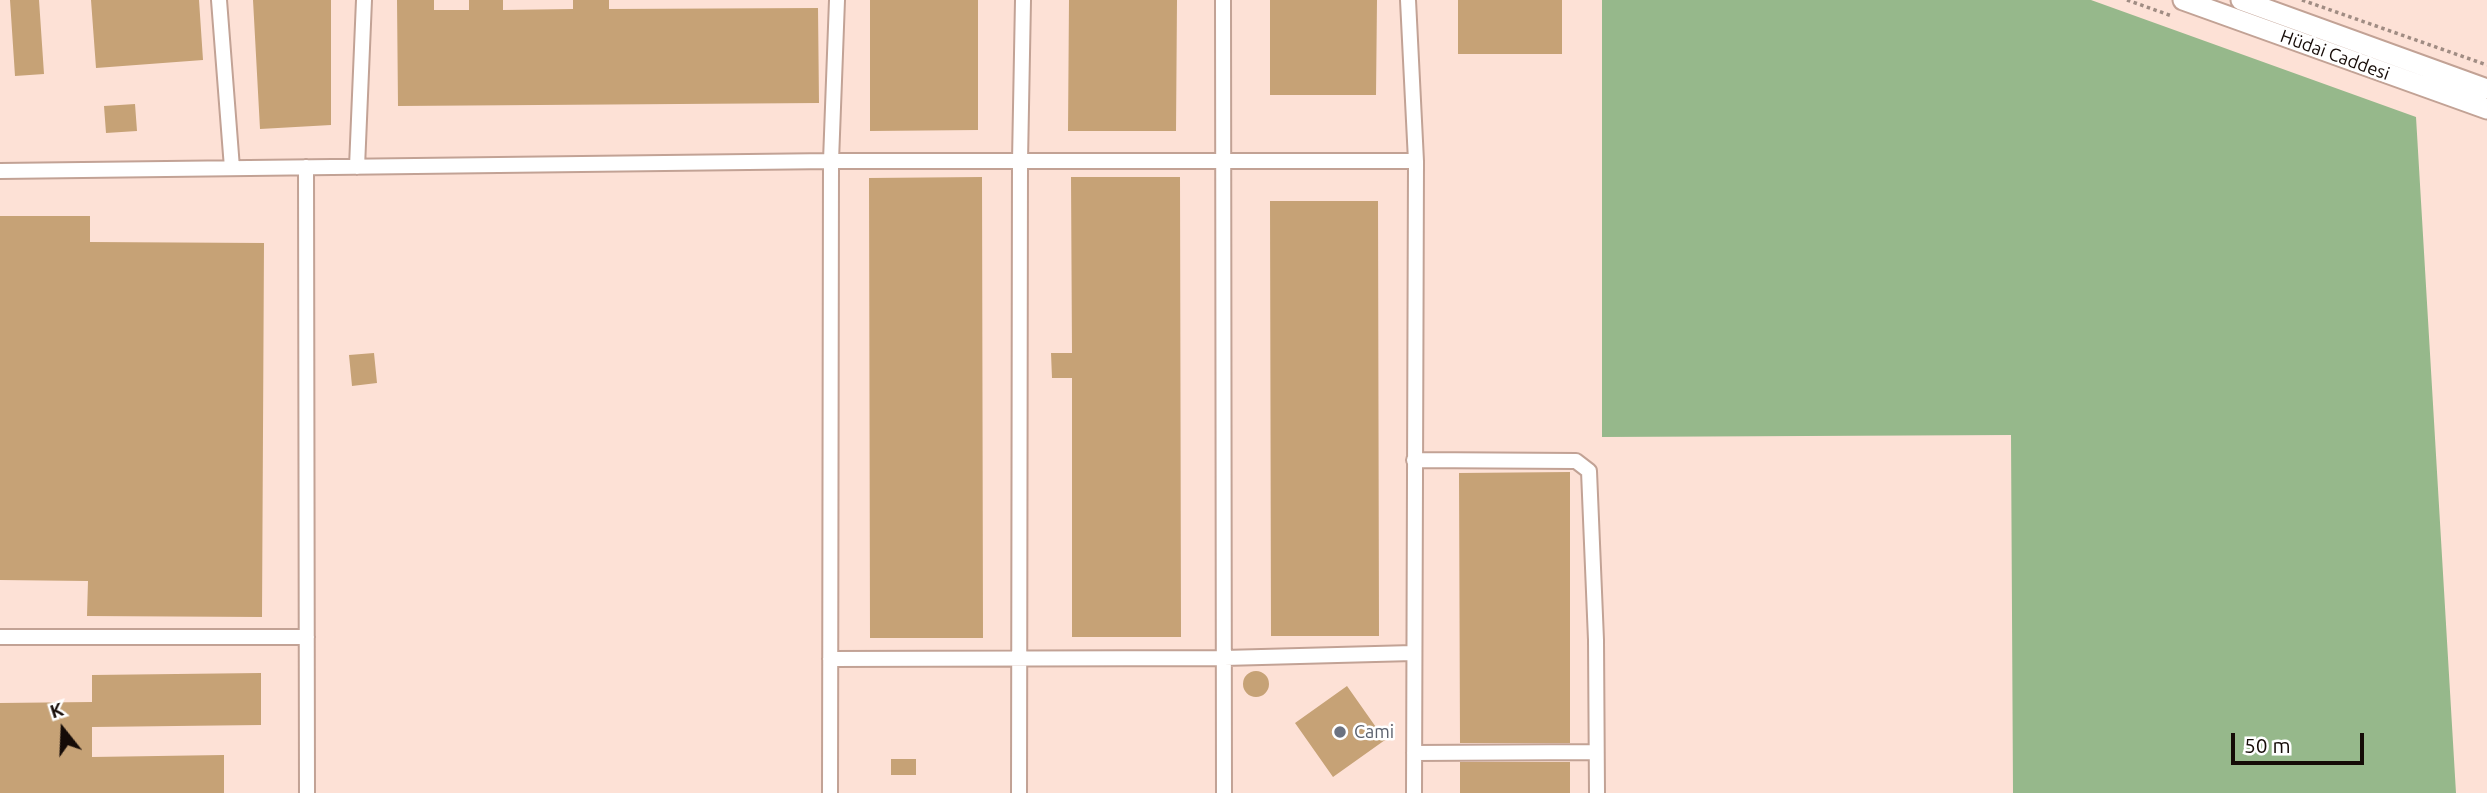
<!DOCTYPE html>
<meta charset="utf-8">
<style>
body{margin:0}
#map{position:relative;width:2487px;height:793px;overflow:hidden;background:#fde1d6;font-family:Ubuntu,sans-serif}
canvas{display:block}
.north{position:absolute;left:28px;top:695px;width:70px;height:70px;-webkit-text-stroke:5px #fff;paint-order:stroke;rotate:342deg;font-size:19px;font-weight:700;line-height:28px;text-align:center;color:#150b07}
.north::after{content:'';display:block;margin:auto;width:24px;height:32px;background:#150b07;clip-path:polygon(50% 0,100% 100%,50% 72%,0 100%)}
.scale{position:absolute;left:2231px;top:733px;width:133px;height:32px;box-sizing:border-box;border:4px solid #150b07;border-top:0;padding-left:9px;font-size:21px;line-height:24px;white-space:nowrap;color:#150b07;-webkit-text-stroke:5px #fff;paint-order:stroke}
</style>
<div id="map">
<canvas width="2487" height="793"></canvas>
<div class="north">K</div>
<div class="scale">50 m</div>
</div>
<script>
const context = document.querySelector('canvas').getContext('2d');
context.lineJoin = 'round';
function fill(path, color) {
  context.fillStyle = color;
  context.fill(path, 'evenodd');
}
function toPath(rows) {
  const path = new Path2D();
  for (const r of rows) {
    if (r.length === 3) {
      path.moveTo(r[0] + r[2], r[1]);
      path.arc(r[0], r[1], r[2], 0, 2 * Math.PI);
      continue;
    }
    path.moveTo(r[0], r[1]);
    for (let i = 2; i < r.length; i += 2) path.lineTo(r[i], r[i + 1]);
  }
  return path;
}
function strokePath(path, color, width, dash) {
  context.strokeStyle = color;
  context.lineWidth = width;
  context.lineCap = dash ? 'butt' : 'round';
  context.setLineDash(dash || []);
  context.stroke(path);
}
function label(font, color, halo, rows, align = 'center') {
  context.font = font + ' Ubuntu,sans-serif';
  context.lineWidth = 5;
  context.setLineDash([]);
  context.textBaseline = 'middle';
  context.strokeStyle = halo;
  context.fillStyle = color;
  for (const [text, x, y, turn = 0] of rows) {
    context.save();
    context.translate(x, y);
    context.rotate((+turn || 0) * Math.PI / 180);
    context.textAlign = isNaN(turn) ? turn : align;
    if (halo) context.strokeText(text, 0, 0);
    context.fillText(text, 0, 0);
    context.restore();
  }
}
fill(toPath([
 [1602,0,2091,0,2416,117,2456,793,2013,793,2011,435,1602,437]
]), '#96b88b');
fill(toPath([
 [10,0,39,0,44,74,15,76],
 [91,0,199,0,203,60,96,68],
 [253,0,331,0,331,125,260,129],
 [397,0,434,0,434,10,469,10,469,0,503,0,503,10,573,9,573,0,609,0,609,9,818,8,819,103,398,106],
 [870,0,978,0,978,130,870,131],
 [1069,0,1177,0,1176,131,1068,131],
 [1270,0,1377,0,1376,95,1270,95],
 [1458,0,1562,0,1562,54,1458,54],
 [135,104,137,131,106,133,104,106],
 [982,177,983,638,870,638,869,178],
 [1071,177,1180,177,1181,637,1072,637,1072,378,1052,378,1051,353,1072,353],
 [1270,201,1378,201,1379,636,1271,636],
 [0,216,90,216,90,242,264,243,262,617,87,616,88,581,0,580],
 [374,353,377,383,352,386,349,355],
 [1570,472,1570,743,1460,743,1459,473],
 [1256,684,13],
 [261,673,261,725,92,727,92,757,224,755,224,793,0,793,0,703,92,702,92,675],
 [1347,686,1385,740,1333,777,1295,723],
 [891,759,916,759,916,775,891,775],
 [1460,762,1570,762,1570,793,1460,793]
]), '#c6a276');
const street = toPath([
 [219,0,232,168],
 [1223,0,1224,793],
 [1408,0,1416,161,1414,793],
 [306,167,307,793],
 [357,167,364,0],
 [0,171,831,161,1416,161],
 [1414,460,1576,461,1589,471,1596,640,1597,793],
 [0,637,307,637],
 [830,659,1224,658,1413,653],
 [1414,753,1596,752],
 [830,793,831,161,837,0],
 [1019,793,1020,161,1023,0]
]);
const secondary = toPath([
 [2183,0,2487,109],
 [2241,0,2487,89]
]);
strokePath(street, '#c2a295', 18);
strokePath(secondary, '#c2a295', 23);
strokePath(toPath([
 [2127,0,2172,16],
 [2302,0,2487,65]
]), '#a08c83', 3.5, [3.5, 3.5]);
strokePath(street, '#fff', 14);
strokePath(secondary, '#fff', 19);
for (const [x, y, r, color] of [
 [1340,732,7,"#6b7280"]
]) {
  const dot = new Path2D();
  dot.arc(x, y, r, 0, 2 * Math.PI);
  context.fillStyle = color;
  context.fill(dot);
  strokePath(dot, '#fff', 2.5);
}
label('18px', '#150b07', '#fff', [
 ["Hüdai Caddesi",2335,55,20]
]);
label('18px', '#5b616d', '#fff', [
 ["Cami",1354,732]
], 'left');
</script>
